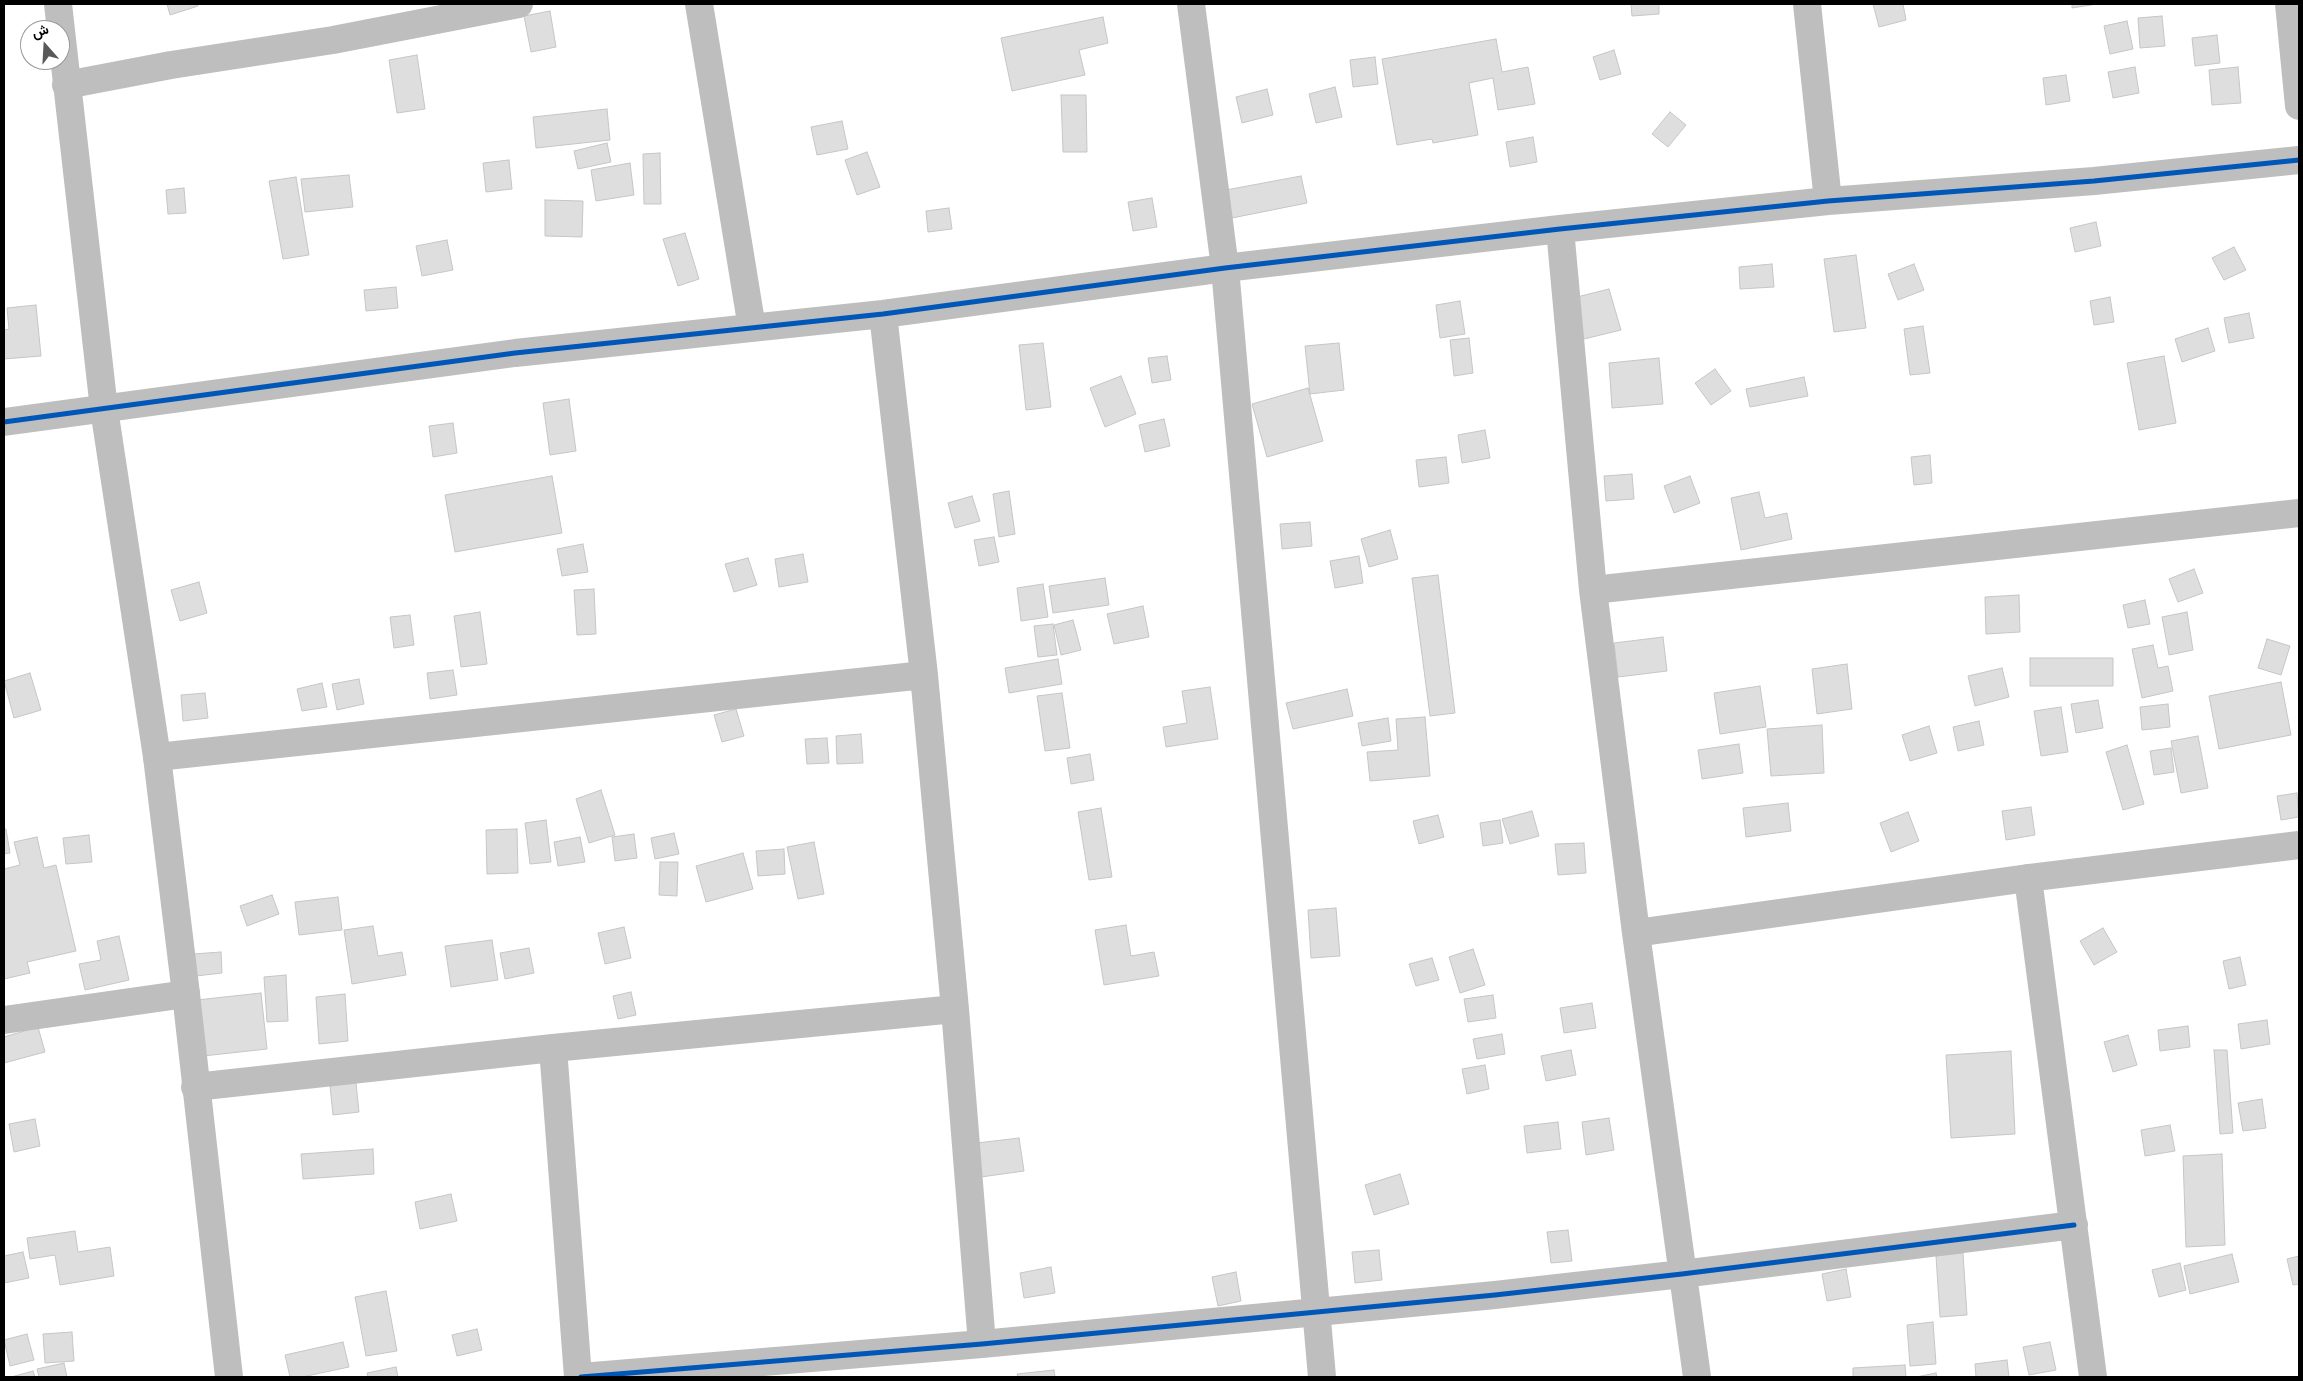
<!DOCTYPE html>
<meta charset="utf-8">
<style>
body{margin:0}
#map{position:relative;width:2303px;height:1381px;overflow:hidden;background:#fff;font-family:"Sofia Sans Condensed",Vazirmatn,sans-serif}
canvas{display:block}
.frame{position:absolute;inset:0;border:5px solid #000;pointer-events:none}
.north{position:absolute;left:20px;top:20px;width:50px;height:50px;box-sizing:border-box;background:#fff;border:1px solid #999;border-radius:50%;rotate:341deg;font-size:14px;font-weight:700;line-height:20px;text-align:center;color:#000}
.north::after{content:'';display:block;margin:auto;width:18px;height:22px;background:#595959;clip-path:polygon(50% 0,100% 100%,50% 72%,0 100%)}
</style>
<div id="map">
<canvas width="2303" height="1381"></canvas>
<div class="frame"></div>
<div class="north">ش</div>
</div>
<script>
const context = document.querySelector('canvas').getContext('2d');
context.lineJoin = 'round';
function fill(path, color) {
  context.fillStyle = color;
  context.fill(path, 'evenodd');
}
function toPath(rows) {
  const path = new Path2D();
  for (const r of rows) {
    path.moveTo(r[0], r[1]);
    for (let i = 2; i < r.length; i += 2) path.lineTo(r[i], r[i + 1]);
  }
  return path;
}
function strokePath(path, color, width, dash) {
  context.strokeStyle = color;
  context.lineWidth = width;
  context.lineCap = dash ? 'butt' : 'round';
  context.setLineDash(dash || []);
  context.stroke(path);
}
const building = toPath([
 [167,4,197,4,198,6,170,15,167,4],
 [1631,4,1659,4,1659,14,1632,16,1631,4],
 [1873,4,1903,4,1906,20,1879,27,1873,4],
 [2072,4,2097,4,2072,8,2072,4],
 [550,11,556,47,531,52,524,16,550,11],
 [2162,16,2165,46,2140,48,2138,18,2162,16],
 [1103,17,1108,43,1079,50,1085,75,1012,91,1001,38,1103,17],
 [2127,21,2133,49,2110,54,2104,26,2127,21],
 [2217,35,2220,63,2195,66,2192,38,2217,35],
 [1496,39,1502,72,1528,67,1535,104,1498,110,1493,78,1469,83,1478,135,1433,143,1432,139,1397,145,1382,59,1496,39],
 [1614,50,1621,74,1600,80,1593,57,1614,50],
 [417,55,425,109,397,113,389,60,417,55],
 [1375,57,1378,84,1353,87,1350,60,1375,57],
 [2135,67,2139,93,2113,98,2108,72,2135,67],
 [2238,67,2241,103,2212,105,2209,70,2238,67],
 [2066,75,2070,101,2046,105,2043,78,2066,75],
 [1335,87,1342,117,1316,123,1309,94,1335,87],
 [1267,89,1273,115,1242,123,1236,97,1267,89],
 [1061,95,1086,95,1087,152,1063,152,1061,95],
 [607,109,610,140,536,148,533,117,607,109],
 [1670,112,1686,125,1668,147,1652,134,1670,112],
 [842,121,848,149,817,155,811,127,842,121],
 [1533,137,1537,162,1510,167,1506,142,1533,137],
 [607,143,611,162,578,169,574,151,607,143],
 [867,152,880,187,857,195,845,160,867,152],
 [660,153,661,204,644,204,643,154,660,153],
 [509,160,512,189,486,192,483,163,509,160],
 [630,163,634,195,596,201,591,170,630,163],
 [349,175,353,207,305,212,301,179,349,175],
 [1301,176,1307,203,1232,218,1226,190,1301,176],
 [296,177,309,255,283,259,269,181,296,177],
 [184,188,186,213,168,214,166,190,184,188],
 [1152,198,1157,227,1133,231,1128,202,1152,198],
 [545,200,583,201,582,237,545,236,545,200],
 [949,208,952,229,928,232,926,211,949,208],
 [2096,222,2101,246,2075,252,2070,228,2096,222],
 [685,233,699,279,678,286,663,239,685,233],
 [447,240,453,270,422,276,416,246,447,240],
 [2234,247,2246,270,2224,280,2212,258,2234,247],
 [1856,255,1866,328,1834,332,1824,259,1856,255],
 [1772,264,1774,287,1740,289,1739,267,1772,264],
 [1914,264,1924,290,1898,300,1888,274,1914,264],
 [396,287,398,308,366,311,364,290,396,287],
 [1609,289,1621,330,1580,340,1569,299,1609,289],
 [2110,297,2114,322,2094,325,2090,301,2110,297],
 [1460,301,1465,334,1440,338,1436,305,1460,301],
 [36,305,41,356,4,359,4,330,9,329,7,308,36,305],
 [2249,313,2254,338,2229,343,2224,318,2249,313],
 [1923,326,1930,373,1910,375,1904,329,1923,326],
 [2208,328,2215,351,2182,362,2175,339,2208,328],
 [1469,338,1473,373,1454,376,1450,340,1469,338],
 [1043,343,1051,407,1026,410,1019,345,1043,343],
 [1339,343,1344,390,1310,394,1305,346,1339,343],
 [1167,356,1171,380,1152,383,1148,358,1167,356],
 [2164,356,2176,423,2139,430,2127,363,2164,356],
 [1659,358,1663,404,1612,408,1609,363,1659,358],
 [1715,369,1731,391,1711,405,1695,383,1715,369],
 [1121,376,1136,414,1105,427,1090,388,1121,376],
 [1804,377,1808,396,1750,407,1746,389,1804,377],
 [1308,388,1323,441,1267,457,1252,404,1308,388],
 [569,399,576,451,550,455,543,403,569,399],
 [1164,419,1170,446,1145,452,1139,425,1164,419],
 [453,423,457,453,433,457,429,426,453,423],
 [1485,430,1490,458,1462,463,1458,435,1485,430],
 [1930,455,1932,483,1914,485,1911,457,1930,455],
 [1446,457,1449,483,1419,487,1416,460,1446,457],
 [1632,474,1634,499,1606,501,1604,476,1632,474],
 [552,476,562,533,455,552,445,495,552,476],
 [1690,476,1700,503,1674,513,1664,486,1690,476],
 [1009,491,1015,534,999,537,993,494,1009,491],
 [1759,492,1765,518,1787,513,1792,539,1741,550,1731,498,1759,492],
 [972,496,980,521,955,528,948,503,972,496],
 [1310,522,1312,546,1282,549,1280,524,1310,522],
 [1390,530,1398,559,1369,567,1361,539,1390,530],
 [994,537,999,562,979,566,974,540,994,537],
 [583,544,588,572,562,576,557,549,583,544],
 [803,554,808,582,779,587,775,559,803,554],
 [1359,556,1363,583,1335,588,1330,561,1359,556],
 [748,558,757,585,734,592,725,564,748,558],
 [2194,569,2203,593,2178,602,2169,579,2194,569],
 [1438,575,1455,713,1430,716,1412,578,1438,575],
 [1105,578,1109,605,1053,613,1049,586,1105,578],
 [199,582,207,613,180,621,171,590,199,582],
 [1043,584,1048,617,1021,621,1017,588,1043,584],
 [594,589,596,634,577,635,574,590,594,589],
 [2019,595,2020,632,1986,634,1985,597,2019,595],
 [2145,600,2150,624,2128,628,2123,605,2145,600],
 [1143,606,1149,637,1114,644,1107,614,1143,606],
 [480,612,487,664,461,667,454,616,480,612],
 [2187,612,2193,650,2169,655,2162,617,2187,612],
 [410,615,414,645,394,648,390,617,410,615],
 [1073,620,1081,650,1061,655,1054,625,1073,620],
 [1053,624,1057,655,1038,657,1034,626,1053,624],
 [1663,637,1667,671,1618,677,1614,643,1663,637],
 [2267,639,2290,646,2281,675,2258,668,2267,639],
 [2153,645,2158,668,2168,666,2173,691,2142,698,2132,649,2153,645],
 [2030,658,2113,658,2113,686,2030,686,2030,658],
 [1058,659,1062,684,1009,693,1005,668,1058,659],
 [1847,664,1852,709,1817,714,1812,669,1847,664],
 [2002,668,2009,697,1975,706,1968,676,2002,668],
 [453,670,457,695,430,699,427,673,453,670],
 [30,673,41,710,14,718,4,681,30,673],
 [359,679,364,704,337,710,332,684,359,679],
 [2281,682,2291,735,2219,749,2209,696,2281,682],
 [322,683,327,707,302,711,297,689,322,683],
 [1760,686,1766,727,1720,734,1714,693,1760,686],
 [1210,687,1218,739,1166,747,1163,727,1187,723,1182,691,1210,687],
 [1347,689,1353,716,1293,729,1286,703,1347,689],
 [205,693,208,718,183,721,181,695,205,693],
 [1062,693,1070,748,1045,751,1037,696,1062,693],
 [2098,700,2103,728,2076,733,2071,704,2098,700],
 [2168,704,2170,727,2142,730,2140,707,2168,704],
 [2061,707,2068,752,2041,756,2034,711,2061,707],
 [736,709,744,736,722,742,714,715,736,709],
 [1425,717,1430,776,1370,781,1367,752,1398,750,1396,719,1425,717],
 [1388,718,1391,741,1362,746,1358,723,1388,718],
 [1979,721,1984,745,1958,751,1953,727,1979,721],
 [1822,725,1824,773,1771,776,1767,729,1822,725],
 [1929,726,1937,753,1910,761,1902,735,1929,726],
 [861,734,863,763,837,764,836,736,861,734],
 [2198,736,2208,788,2181,793,2171,741,2198,736],
 [827,738,829,763,807,764,805,739,827,738],
 [1739,744,1743,773,1702,779,1698,750,1739,744],
 [2127,745,2144,804,2123,810,2106,752,2127,745],
 [2171,748,2174,772,2154,775,2150,751,2171,748],
 [1090,754,1094,780,1071,784,1067,758,1090,754],
 [601,790,615,835,589,843,576,799,601,790],
 [2297,793,2299,817,2281,820,2277,796,2297,793],
 [1788,803,1791,831,1746,837,1743,808,1788,803],
 [2031,807,2035,835,2006,840,2002,811,2031,807],
 [1101,808,1112,877,1089,880,1078,812,1101,808],
 [1532,811,1539,836,1510,844,1502,819,1532,811],
 [1908,812,1919,841,1891,852,1880,823,1908,812],
 [1438,815,1444,837,1419,844,1413,821,1438,815],
 [546,820,551,862,530,864,525,823,546,820],
 [1500,820,1503,843,1483,846,1480,823,1500,820],
 [4,829,6,829,10,853,4,854,4,829],
 [517,829,518,873,487,874,486,830,517,829],
 [674,833,679,854,655,859,651,838,674,833],
 [634,834,637,858,615,861,612,837,634,834],
 [89,835,92,862,66,864,63,838,89,835],
 [37,837,44,868,56,865,76,951,27,962,30,973,4,979,4,869,20,865,14,842,37,837],
 [580,837,585,862,558,866,554,842,580,837],
 [814,842,824,894,798,899,787,847,814,842],
 [1584,843,1586,873,1558,875,1555,844,1584,843],
 [784,849,785,874,758,876,756,851,784,849],
 [743,853,753,889,706,902,696,866,743,853],
 [660,862,678,862,677,896,659,895,660,862],
 [272,895,279,914,247,926,240,906,272,895],
 [338,897,342,930,299,935,295,902,338,897],
 [1336,908,1340,956,1311,958,1308,910,1336,908],
 [1126,925,1131,956,1154,952,1159,976,1104,985,1095,930,1126,925],
 [373,926,378,956,402,952,406,975,352,984,344,930,373,926],
 [624,927,631,958,605,964,598,933,624,927],
 [2103,928,2117,952,2094,965,2080,941,2103,928],
 [119,936,129,980,85,990,79,964,101,960,97,941,119,936],
 [492,940,498,980,451,987,445,946,492,940],
 [529,948,534,973,505,979,500,953,529,948],
 [1473,949,1485,985,1460,993,1449,957,1473,949],
 [221,952,222,973,196,976,193,954,221,952],
 [2240,957,2246,985,2229,989,2223,961,2240,957],
 [1432,958,1439,980,1416,986,1409,964,1432,958],
 [286,975,288,1021,267,1022,264,977,286,975],
 [631,992,636,1015,618,1019,613,996,631,992],
 [261,993,267,1049,203,1056,197,1000,261,993],
 [345,994,348,1041,319,1044,316,997,345,994],
 [1493,995,1496,1018,1468,1022,1464,999,1493,995],
 [1592,1003,1596,1028,1564,1033,1560,1008,1592,1003],
 [2267,1020,2270,1044,2241,1049,2238,1024,2267,1020],
 [2188,1026,2190,1047,2160,1051,2158,1030,2188,1026],
 [38,1027,45,1052,4,1063,4,1037,38,1027],
 [1502,1034,1505,1054,1477,1059,1473,1039,1502,1034],
 [2128,1035,2137,1065,2113,1072,2104,1042,2128,1035],
 [1571,1050,1576,1075,1546,1081,1541,1056,1571,1050],
 [2214,1050,2227,1050,2233,1133,2220,1134,2214,1050],
 [2011,1051,2015,1134,1951,1138,1946,1055,2011,1051],
 [1485,1065,1489,1089,1467,1094,1462,1069,1485,1065],
 [356,1083,359,1112,333,1115,330,1086,356,1083],
 [2262,1099,2266,1128,2243,1131,2238,1103,2262,1099],
 [1609,1118,1614,1150,1586,1155,1582,1122,1609,1118],
 [35,1119,40,1146,14,1152,9,1124,35,1119],
 [1558,1122,1561,1149,1527,1153,1524,1126,1558,1122],
 [2170,1125,2175,1151,2145,1156,2141,1130,2170,1125],
 [1019,1138,1024,1171,981,1177,977,1143,1019,1138],
 [373,1149,374,1174,303,1179,301,1154,373,1149],
 [2222,1154,2225,1245,2186,1247,2183,1156,2222,1154],
 [1400,1174,1409,1204,1374,1215,1365,1185,1400,1174],
 [451,1194,457,1221,420,1229,415,1202,451,1194],
 [1568,1230,1572,1261,1551,1263,1547,1232,1568,1230],
 [75,1231,78,1252,110,1247,114,1276,60,1285,55,1255,30,1259,27,1238,75,1231],
 [1379,1250,1382,1280,1355,1283,1352,1252,1379,1250],
 [23,1252,29,1278,4,1283,4,1256,23,1252],
 [1963,1253,1967,1315,1940,1317,1936,1256,1963,1253],
 [2232,1254,2239,1282,2190,1294,2184,1266,2232,1254],
 [2299,1256,2299,1284,2293,1285,2287,1259,2299,1256],
 [2180,1263,2186,1290,2159,1297,2152,1270,2180,1263],
 [1051,1267,1055,1293,1024,1298,1020,1273,1051,1267],
 [1846,1269,1851,1297,1827,1301,1822,1274,1846,1269],
 [1236,1272,1241,1301,1218,1306,1212,1277,1236,1272],
 [386,1291,397,1351,366,1356,355,1297,386,1291],
 [1933,1322,1936,1364,1910,1366,1907,1325,1933,1322],
 [477,1329,482,1350,457,1356,452,1335,477,1329],
 [72,1332,74,1361,45,1363,43,1334,72,1332],
 [27,1334,34,1360,10,1366,4,1340,27,1334],
 [343,1342,349,1367,302,1377,290,1377,285,1355,343,1342],
 [2050,1342,2056,1370,2029,1375,2023,1347,2050,1342],
 [2007,1360,2009,1377,1976,1377,1975,1364,2007,1360],
 [64,1363,67,1377,39,1377,37,1369,64,1363],
 [1905,1365,1906,1377,1853,1377,1853,1368,1905,1365],
 [396,1367,398,1377,368,1377,367,1373,396,1367],
 [1054,1370,1055,1377,1018,1377,1017,1374,1054,1370],
 [33,1371,35,1377,11,1377,33,1371],
 [1936,1373,1937,1377,1916,1377,1936,1373]
]);
fill(building, '#dedede');
strokePath(building, '#c6c6c6', 1);
strokePath(toPath([
 [699,4,752,328],
 [1191,4,1225,268,1322,1377],
 [1807,4,1828,201],
 [2289,4,2299,106],
 [66,85,171,65,333,40,519,4],
 [1560,229,1593,590,1636,933,1697,1377],
 [883,314,924,675,955,1009,982,1344],
 [4,422,515,353,883,314,1225,268,1560,229,1828,201,2094,181,2299,160],
 [1593,590,2299,513],
 [157,757,924,675],
 [2028,878,2093,1377],
 [1636,933,2028,878,2299,845],
 [4,1020,186,994],
 [553,1048,578,1377],
 [195,1087,553,1048,955,1009],
 [581,1377,982,1344,1495,1295,1682,1274,2074,1225]
]), '#bebebe', 28);
strokePath(toPath([
 [58,4,104,409,157,757,186,994,229,1377]
]), '#bebebe', 28);
strokePath(toPath([
 [4,422,515,353,883,314,1225,268,1560,229,1828,201,2094,181,2299,160],
 [581,1377,982,1344,1495,1295,1682,1274,2074,1225]
]), '#0057b8', 5);
</script>
